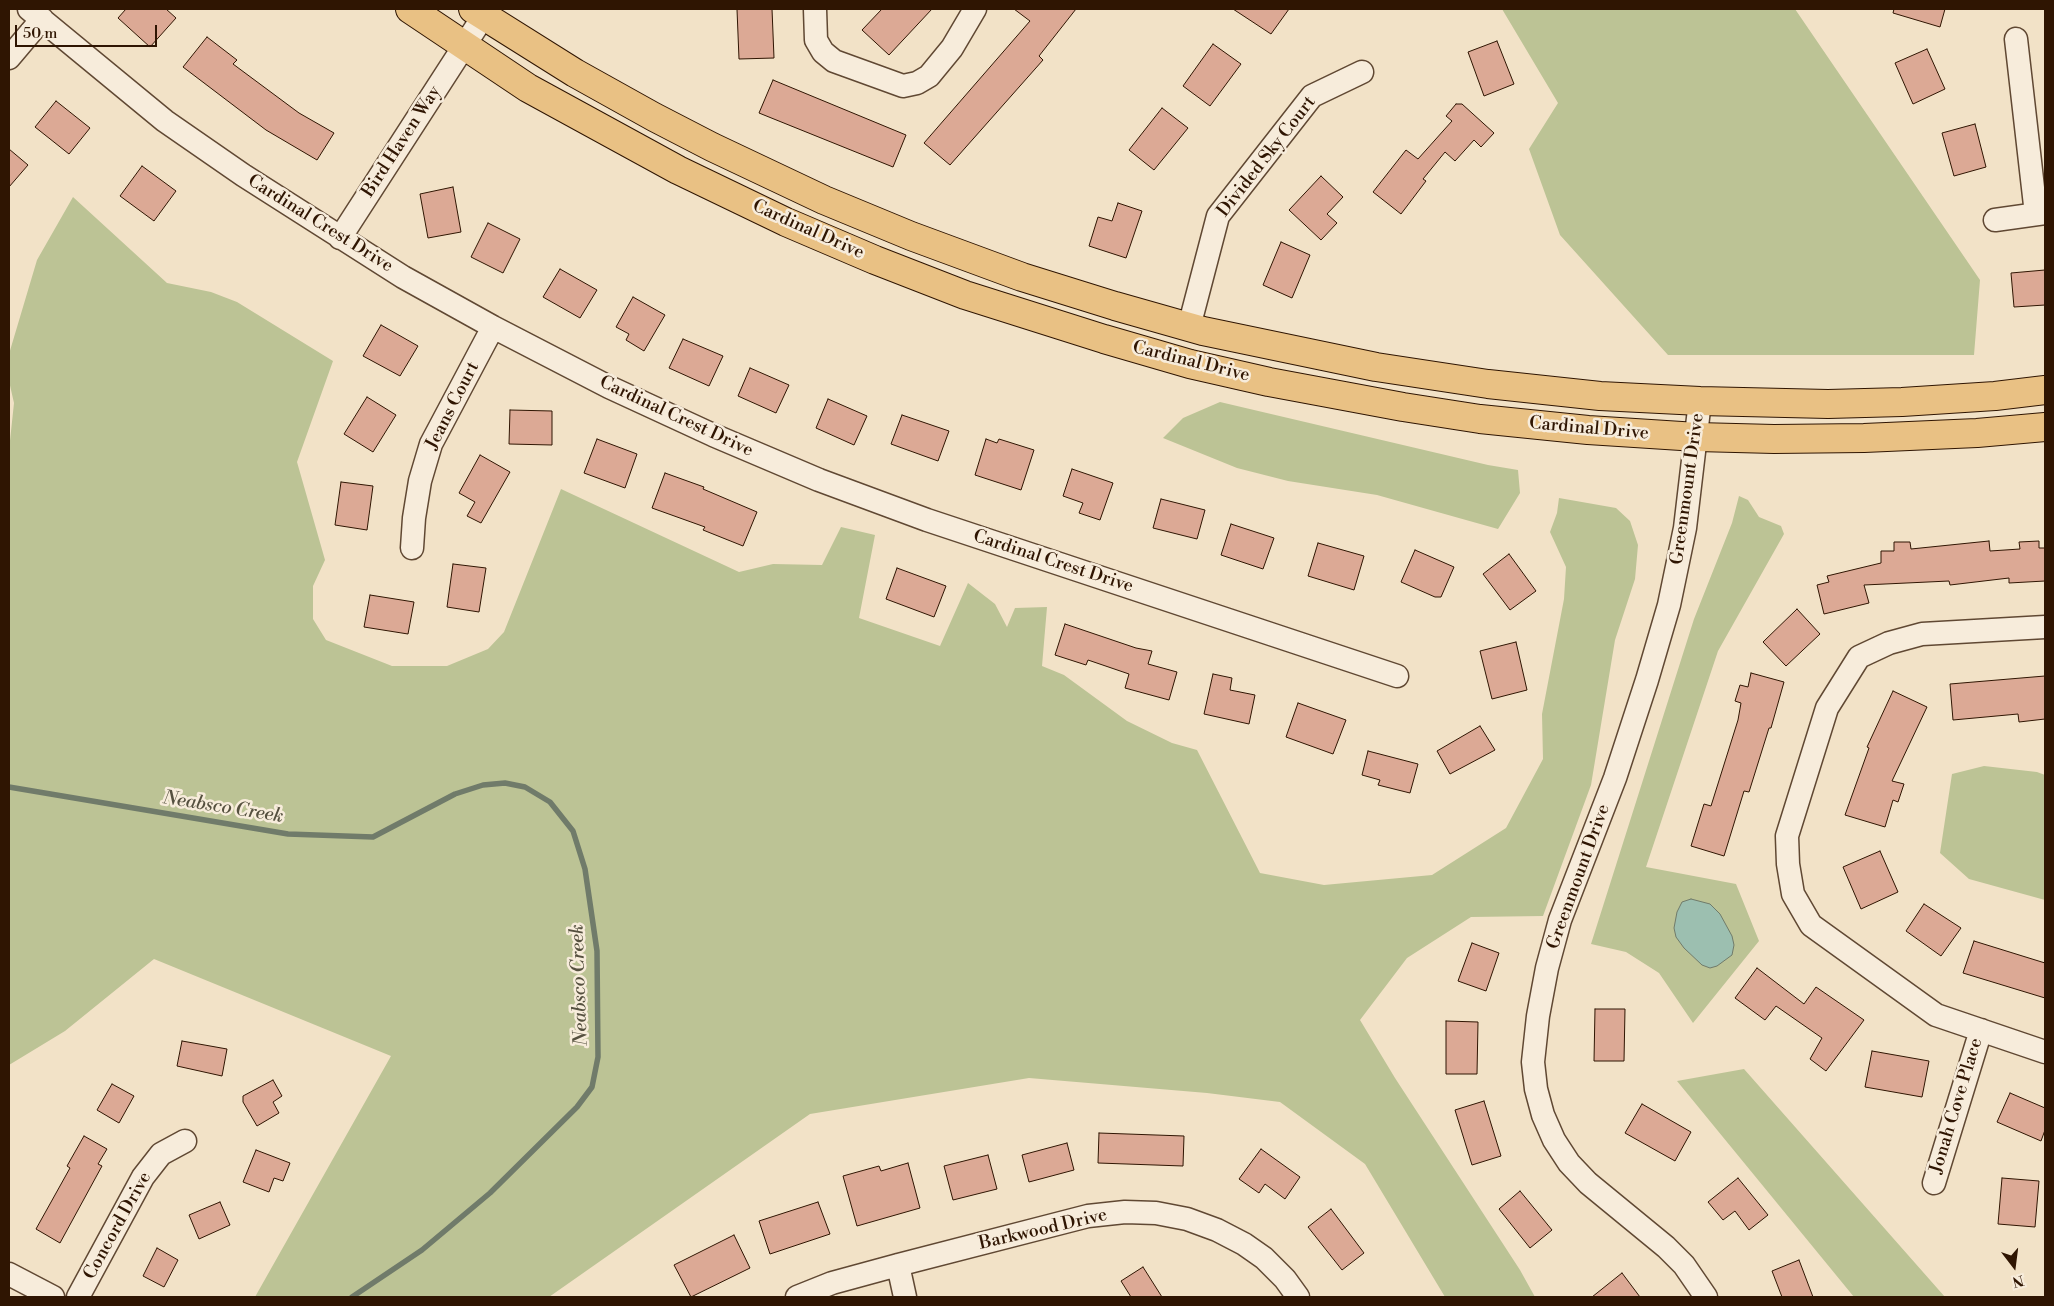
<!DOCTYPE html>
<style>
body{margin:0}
#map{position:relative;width:2054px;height:1306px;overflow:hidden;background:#f2e2c7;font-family:"Libre Bodoni",serif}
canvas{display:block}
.frame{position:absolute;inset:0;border:10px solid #2f1502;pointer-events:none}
.north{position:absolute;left:1989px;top:1241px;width:50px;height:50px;-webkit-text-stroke:4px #f7ecdb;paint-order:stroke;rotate:165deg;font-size:14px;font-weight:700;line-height:20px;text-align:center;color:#2f1502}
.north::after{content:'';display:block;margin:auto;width:18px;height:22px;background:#2f1502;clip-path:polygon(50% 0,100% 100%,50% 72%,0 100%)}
.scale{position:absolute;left:15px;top:25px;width:142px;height:22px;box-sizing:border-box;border:2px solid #2f1502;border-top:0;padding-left:6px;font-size:15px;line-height:18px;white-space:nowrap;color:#2f1502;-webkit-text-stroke:4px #f7ecdb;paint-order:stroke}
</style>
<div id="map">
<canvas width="2054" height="1306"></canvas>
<div class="frame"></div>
<div class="north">N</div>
<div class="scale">50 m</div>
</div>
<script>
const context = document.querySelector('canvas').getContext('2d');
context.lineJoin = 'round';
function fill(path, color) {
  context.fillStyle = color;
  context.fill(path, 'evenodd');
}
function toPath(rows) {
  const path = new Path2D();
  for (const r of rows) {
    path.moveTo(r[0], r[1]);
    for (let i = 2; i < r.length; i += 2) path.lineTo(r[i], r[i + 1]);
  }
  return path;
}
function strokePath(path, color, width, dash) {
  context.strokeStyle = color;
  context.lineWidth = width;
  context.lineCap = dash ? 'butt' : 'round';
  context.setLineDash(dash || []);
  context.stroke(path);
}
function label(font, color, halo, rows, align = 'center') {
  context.font = font + ' "Libre Bodoni",serif';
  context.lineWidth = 5;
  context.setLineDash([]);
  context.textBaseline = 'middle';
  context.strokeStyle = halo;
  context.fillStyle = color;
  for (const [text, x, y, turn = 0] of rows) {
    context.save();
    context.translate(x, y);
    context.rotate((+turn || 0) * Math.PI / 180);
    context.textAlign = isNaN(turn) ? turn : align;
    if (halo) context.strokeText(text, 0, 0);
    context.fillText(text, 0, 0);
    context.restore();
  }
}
fill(toPath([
 [1502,9,1795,9,1980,280,1974,355,1668,355,1560,235,1529,149,1558,103],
 [73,197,167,283,211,292,237,302,333,361,297,462,325,560,313,586,313,619,326,640,392,666,447,666,488,649,504,632,561,489,739,572,773,564,822,565,841,527,875,535,859,618,940,646,968,583,995,604,1007,627,1015,608,1047,607,1042,666,1064,675,1127,721,1172,743,1197,750,1260,873,1324,885,1432,875,1506,828,1543,759,1542,714,1564,599,1566,567,1550,532,1557,513,1559,498,1616,508,1630,521,1638,545,1635,579,1615,640,1591,785,1543,916,1471,917,1407,958,1360,1020,1395,1078,1520,1270,1535,1297,1445,1297,1365,1164,1280,1102,1207,1093,1029,1078,810,1114,549,1297,255,1297,391,1056,154,959,65,1031,9,1065,9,450,14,403,9,381,9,354,37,260],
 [1220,402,1488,465,1518,470,1520,493,1498,529,1377,495,1288,481,1237,468,1163,438,1183,418],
 [1739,496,1748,500,1759,517,1781,526,1784,534,1718,651,1646,867,1736,884,1759,941,1693,1023,1659,973,1626,952,1591,944,1694,619,1732,523],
 [1984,766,2037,772,2045,775,2045,900,1969,879,1940,853,1952,774],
 [1744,1069,1945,1297,1854,1297,1677,1081]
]), '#bcc395');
const water = toPath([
 [1691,899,1710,904,1720,914,1732,936,1734,945,1732,955,1717,966,1710,968,1702,965,1684,948,1676,937,1674,928,1677,912,1682,902,1691,899]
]);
fill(water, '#9cbfb0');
strokePath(water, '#707b6a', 1);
strokePath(toPath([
 [9,787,288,834,373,837,455,794,483,785,505,783,525,787,550,802,573,831,585,869,597,951,598,1057,592,1087,577,1107,490,1193,422,1250,352,1297]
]), '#707b6a', 5.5);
const building = toPath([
 [126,9,166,9,176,18,150,47,118,18,126,9],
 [737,9,772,9,774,58,739,59,737,9],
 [882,9,932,9,889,55,862,30,882,9],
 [1014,9,1076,9,1039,56,1043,60,950,165,924,143,1030,21,1014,9],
 [1233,9,1289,9,1271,34,1233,9],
 [1894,9,1945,9,1940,27,1893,13,1894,9],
 [207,37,237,60,233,64,299,113,334,133,317,160,266,130,183,67,207,37],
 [1497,41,1514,84,1484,96,1468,52,1497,41],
 [1213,44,1241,64,1210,106,1183,86,1213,44],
 [1927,49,1945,89,1913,104,1895,63,1927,49],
 [773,80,906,135,893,167,759,113,773,80],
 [56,101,90,128,69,154,35,127,56,101],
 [1456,104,1462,104,1494,133,1481,147,1474,140,1455,161,1445,152,1423,179,1426,181,1401,214,1373,192,1406,150,1418,159,1452,121,1446,116,1456,104],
 [1162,108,1188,128,1154,170,1129,150,1162,108],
 [1975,124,1986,167,1954,176,1942,133,1975,124],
 [9,149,28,165,9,187,9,149],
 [142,166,176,191,154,221,120,196,142,166],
 [1321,176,1343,197,1327,214,1337,223,1321,240,1289,210,1321,176],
 [453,187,461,232,428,238,420,194,453,187],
 [1118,203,1142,211,1126,258,1089,246,1098,217,1112,221,1118,203],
 [488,223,520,239,503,273,471,257,488,223],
 [1281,242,1310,255,1292,298,1263,285,1281,242],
 [560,269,597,290,580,318,543,297,560,269],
 [2045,270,2045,305,2014,307,2011,273,2045,270],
 [633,297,665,315,644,351,626,340,629,334,616,327,633,297],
 [381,325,418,346,400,376,363,356,381,325],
 [683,339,723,356,709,386,669,368,683,339],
 [750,368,789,385,776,413,738,396,750,368],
 [367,397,396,415,373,452,344,434,367,397],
 [828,399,867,416,854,445,816,428,828,399],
 [510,410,552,411,552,445,509,444,510,410],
 [902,415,949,431,938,461,891,444,902,415],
 [597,439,637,454,625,488,584,473,597,439],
 [986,439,997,443,999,439,1034,450,1021,490,975,475,986,439],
 [480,455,510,472,481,523,467,516,475,502,459,493,480,455],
 [1072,469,1113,483,1100,520,1079,513,1083,503,1063,496,1072,469],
 [665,473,704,487,703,489,757,512,743,546,703,530,705,527,652,508,665,473],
 [341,482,373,486,367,530,335,525,341,482],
 [1161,499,1205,510,1197,539,1153,528,1161,499],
 [1231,524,1274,538,1263,569,1221,555,1231,524],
 [1989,541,1990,551,2020,549,2019,542,2039,541,2039,548,2045,548,2045,581,2009,583,2009,578,1950,585,1949,581,1864,585,1869,603,1824,614,1817,585,1829,582,1827,576,1881,563,1881,551,1894,551,1894,542,1910,542,1911,549,1989,541],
 [1318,543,1364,556,1354,590,1308,576,1318,543],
 [1415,550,1454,567,1441,597,1435,597,1401,582,1415,550],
 [1509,554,1536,591,1510,610,1483,574,1509,554],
 [453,564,486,568,479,612,447,607,453,564],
 [897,568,946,586,934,617,886,599,897,568],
 [370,595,414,602,408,634,364,627,370,595],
 [1797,609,1820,634,1786,666,1763,642,1797,609],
 [1065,624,1136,648,1152,651,1148,664,1177,672,1169,700,1125,688,1129,674,1088,660,1086,665,1055,655,1065,624],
 [1516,642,1527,690,1492,699,1480,651,1516,642],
 [1751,673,1784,682,1771,728,1769,728,1749,792,1744,791,1724,856,1691,846,1704,804,1711,806,1738,720,1741,703,1735,701,1740,685,1748,687,1751,673],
 [1213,674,1232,678,1230,690,1255,695,1249,724,1204,714,1213,674],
 [2045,676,2045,719,2019,722,2018,714,1953,720,1950,684,2045,676],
 [1893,691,1927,707,1892,781,1904,784,1898,802,1893,800,1885,827,1845,815,1869,748,1867,747,1893,691],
 [1298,703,1346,720,1333,754,1286,737,1298,703],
 [1480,726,1495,750,1450,774,1437,751,1480,726],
 [1368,751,1418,764,1410,793,1378,785,1380,780,1362,775,1368,751],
 [1880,851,1898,892,1861,909,1843,867,1880,851],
 [1924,904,1961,928,1941,956,1906,931,1924,904],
 [1974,941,2045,963,2045,998,1963,973,1974,941],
 [1472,943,1499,953,1486,991,1458,981,1472,943],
 [1757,968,1804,1004,1816,987,1864,1020,1826,1071,1810,1059,1822,1038,1776,1006,1765,1020,1735,998,1757,968],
 [1595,1009,1625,1009,1624,1061,1594,1061,1595,1009],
 [1446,1021,1478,1022,1477,1074,1446,1074,1446,1021],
 [182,1041,227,1049,222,1076,177,1066,182,1041],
 [1872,1051,1929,1061,1922,1097,1865,1087,1872,1051],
 [273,1080,282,1096,273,1102,279,1113,257,1126,243,1102,243,1096,273,1080],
 [112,1084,134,1096,119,1123,97,1110,112,1084],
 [2010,1093,2045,1108,2045,1130,2041,1141,1997,1122,2010,1093],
 [1484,1101,1501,1156,1472,1165,1455,1110,1484,1101],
 [1642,1104,1691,1132,1675,1161,1625,1133,1642,1104],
 [1099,1133,1184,1136,1183,1166,1098,1163,1099,1133],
 [84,1136,107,1149,98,1164,102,1166,60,1243,36,1229,70,1168,67,1166,84,1136],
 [1067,1143,1074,1170,1029,1182,1022,1155,1067,1143],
 [1261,1149,1300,1177,1285,1199,1265,1184,1259,1193,1239,1179,1261,1149],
 [256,1150,290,1163,283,1181,274,1178,269,1192,243,1182,256,1150],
 [988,1155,997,1189,953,1200,944,1166,988,1155],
 [908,1163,920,1208,857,1226,843,1176,879,1166,881,1171,908,1163],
 [1738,1178,1768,1215,1749,1230,1735,1211,1723,1220,1708,1202,1738,1178],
 [2002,1178,2039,1181,2035,1227,1998,1224,2002,1178],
 [1520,1191,1552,1230,1530,1248,1499,1209,1520,1191],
 [220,1202,230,1225,199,1239,189,1215,220,1202],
 [818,1202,830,1234,770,1254,759,1221,818,1202],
 [1331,1209,1364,1253,1342,1270,1308,1227,1331,1209],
 [734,1235,750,1268,691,1297,674,1265,734,1235],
 [157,1248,178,1260,164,1287,143,1276,157,1248],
 [1799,1260,1813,1297,1782,1297,1772,1271,1799,1260],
 [1143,1267,1162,1297,1131,1297,1121,1281,1143,1267],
 [1622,1273,1640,1297,1592,1297,1622,1273]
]);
fill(building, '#dca995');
strokePath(building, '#2f1502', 1);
const minor = toPath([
 [29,9,165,121,243,175,403,277,493,327,609,387,713,435,819,480,927,520,1397,676],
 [815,9,816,40,823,52,834,61,903,86,917,83,929,76,952,48,975,9],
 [2016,39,2036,214],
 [9,58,42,19],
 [1995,220,2045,213],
 [340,238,488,9],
 [1189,327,1218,216,1312,96,1362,72],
 [1700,401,1685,528,1669,605,1647,680,1615,778,1560,920,1547,968,1538,1016,1533,1062,1536,1089,1543,1115,1554,1140,1569,1163,1588,1183,1666,1247,1684,1265,1706,1297],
 [412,548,414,518,420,481,431,444,493,327],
 [2045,627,1922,634,1889,643,1859,657,1827,708,1787,836,1788,864,1793,894,1811,925,1936,1015,2045,1052],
 [1934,1183,1981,1030],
 [898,1265,905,1297],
 [9,1274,53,1297],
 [78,1297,143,1177,161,1154,185,1141],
 [797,1297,832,1283,898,1265,1088,1216,1125,1212,1156,1213,1187,1219,1217,1230,1244,1244,1264,1258,1285,1279,1298,1297]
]);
const major = toPath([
 [410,9,528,88,678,170,786,222,875,260,965,295,1104,339,1190,364,1269,382,1403,407,1480,419,1588,430,1697,437,1774,439,1864,438,1977,433,2045,427],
 [473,9,575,73,654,117,712,147,824,200,911,236,1022,277,1115,306,1203,331,1376,367,1488,384,1600,396,1700,401,1828,404,1902,402,1995,396,2045,390]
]);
strokePath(minor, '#604833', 25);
strokePath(major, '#2f1502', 30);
strokePath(minor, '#f7ecdb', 22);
strokePath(major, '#e9c184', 28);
label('18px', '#2f1502', '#f7ecdb', [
 ["Bird Haven Way",402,142,-57],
 ["Divided Sky Court",1267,157,-52],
 ["Cardinal Crest Drive",320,224,32],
 ["Cardinal Drive",808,230,24],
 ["Cardinal Drive",1191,362,14],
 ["Jeans Court",453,406,-63],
 ["Cardinal Crest Drive",676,417,25],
 ["Cardinal Drive",1589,429,5],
 ["Greenmount Drive",1688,489,-82],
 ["Cardinal Crest Drive",1053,562,18],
 ["Greenmount Drive",1579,877,-70],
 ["Jonah Cove Place",1957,1106,-73],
 ["Concord Drive",118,1226,-61],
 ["Barkwood Drive",1043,1230,-13]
]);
label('italic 19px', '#55503f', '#f7ecdb', [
 ["Neabsco Creek",223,808,9],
 ["Neabsco Creek",580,985,-92]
]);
</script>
